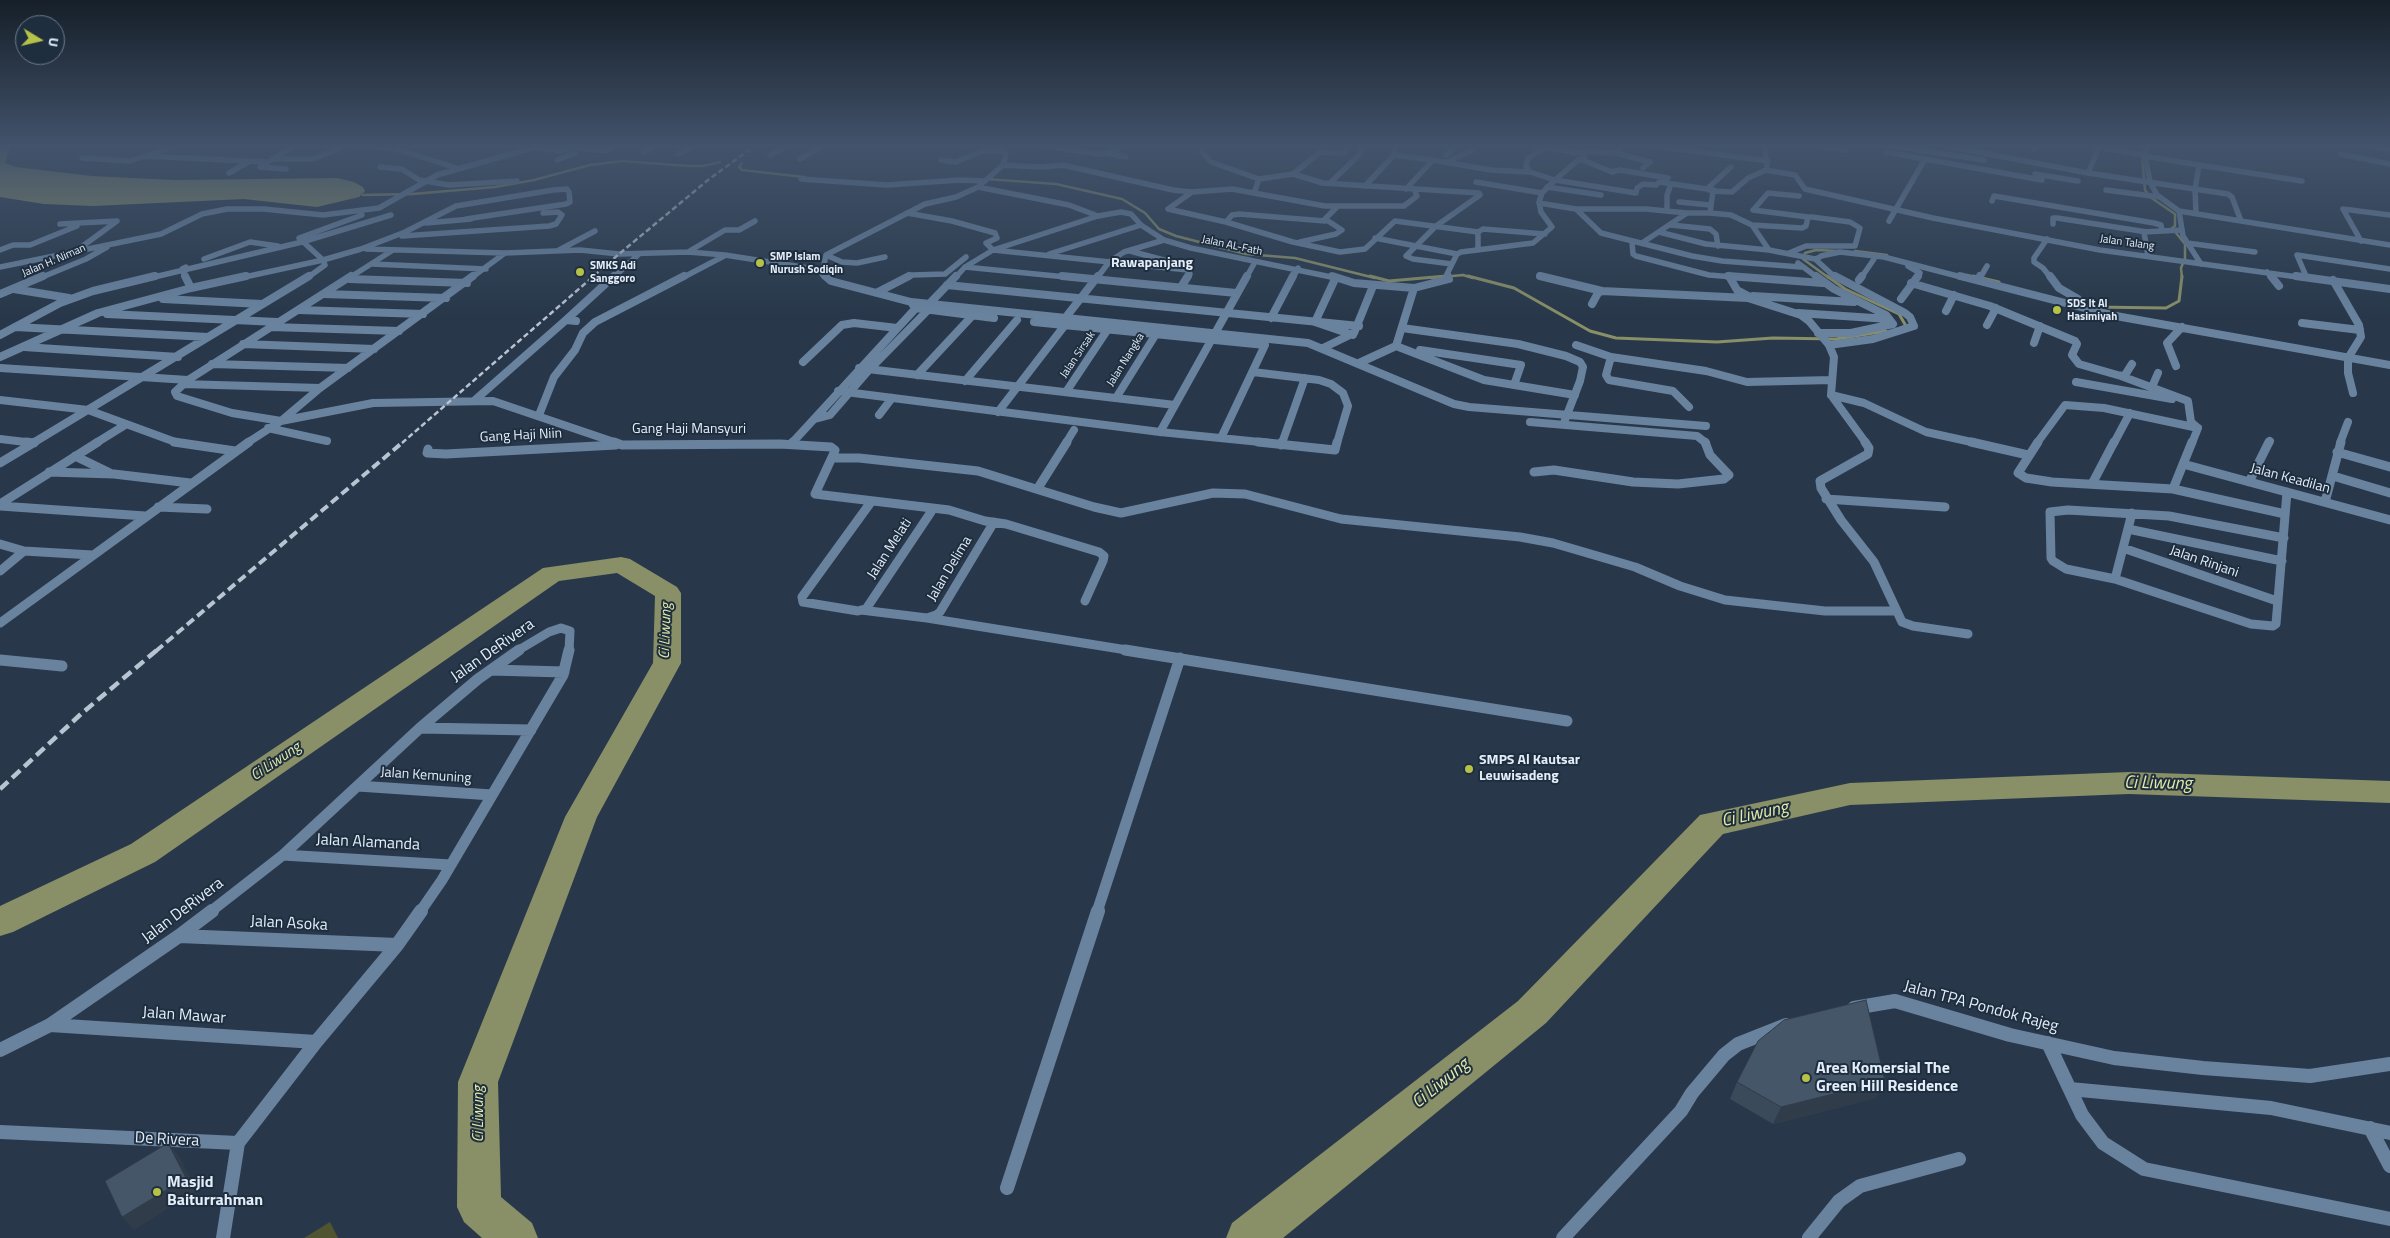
<!DOCTYPE html>
<style>
body{margin:0}
#map{position:relative;width:2390px;height:1238px;overflow:hidden;background:#28384a;font-family:"Titillium Web",sans-serif}
canvas{display:block}
.north{position:absolute;left:15px;top:15px;width:50px;height:50px;box-sizing:border-box;background:#1e2e3f;border:1px solid #6d7b8a;border-radius:50%;rotate:99deg;font-size:14px;font-weight:700;line-height:20px;text-align:center;color:#e4eefa}
.north::after{content:'';display:block;margin:auto;width:18px;height:22px;background:#b6c148;clip-path:polygon(50% 0,100% 100%,50% 72%,0 100%)}
</style>
<div id="map">
<canvas width="2390" height="1238"></canvas>
<div class="north">U</div>
</div>
<script>
const context = document.querySelector('canvas').getContext('2d');
context.lineJoin = 'round';
function fill(path, color) {
  context.fillStyle = color;
  context.fill(path, 'evenodd');
}
function toPath(rows) {
  const path = new Path2D();
  for (const r of rows) {
    path.moveTo(r[0], r[1]);
    for (let i = 2; i < r.length; i += 2) path.lineTo(r[i], r[i + 1]);
  }
  return path;
}
function strokePath(path, color, width, dash) {
  context.strokeStyle = color;
  context.lineWidth = width;
  context.lineCap = dash ? 'butt' : 'round';
  context.setLineDash(dash || []);
  context.stroke(path);
}
function label(font, color, halo, rows, align = 'center') {
  context.font = font + ' "Titillium Web",sans-serif';
  context.lineWidth = 4;
  context.setLineDash([]);
  context.textBaseline = 'middle';
  context.strokeStyle = halo;
  context.fillStyle = color;
  for (const [text, x, y, turn = 0] of rows) {
    context.save();
    context.translate(x, y);
    context.rotate((+turn || 0) * Math.PI / 180);
    context.textAlign = isNaN(turn) ? turn : align;
    if (halo) context.strokeText(text, 0, 0);
    context.fillText(text, 0, 0);
    context.restore();
  }
}
fill(toPath([
 [330,1222,338,1238,304,1238]
]), '#505430');
fill(toPath([
 [0,145,11,145,5,163,16,167,92,176,175,180,337,178,354,182,363,187,365,191,359,197,317,207,244,199,93,206,44,204,0,197]
]), '#898f66');
strokePath(toPath([
 [2141,145,2145,190,2150,197,2175,214,2175,226,2172,228,2185,244,2185,258,2181,268,2182,278],
 [742,163,739,167,742,170,804,177],
 [986,179,1056,184,1122,199,1145,213,1159,229,1176,236,1246,254,1295,258,1375,278],
 [363,195,412,194,495,187,534,180,590,165,622,161,689,166,703,166,720,162],
 [1855,251,1887,255],
 [1967,275,1979,278],
 [1431,278,1463,275,1473,278],
 [1829,278,1803,259,1805,253,1816,250,1838,251]
]), '#898f66', 2.5);
strokePath(toPath([
 [1370,276,1389,281,1446,276],
 [1468,276,1514,288,1590,331,1616,338,1717,342,1773,338,1836,339,1886,331],
 [1827,276,1845,289,1899,314,1906,326,1903,327],
 [1973,276,1999,282],
 [2093,307,2166,308,2179,301,2182,276]
]), '#898f66', 3);
fill(toPath([
 [621,557,630,559,677,587,681,593,681,663,597,817,498,1082,501,1197,532,1223,538,1238,482,1238,464,1222,457,1207,458,1082,565,817,653,663,655,596,617,573,559,581,155,862,13,932,0,936,0,906,131,844,543,568,621,557],
 [2129,772,2390,781,2390,803,2129,794,1850,805,1723,834,1546,1023,1283,1238,1226,1238,1232,1223,1518,1001,1700,815,1850,783,2129,772]
]), '#898f66');
strokePath(toPath([
 [999,145,1006,154,1003,165,978,187,1069,205,1098,216],
 [1040,145,1097,154,1107,153,1127,145],
 [1208,145,1202,149,1202,152,1211,162,1259,179],
 [1539,145,1575,153,1592,151,1611,153,1619,151,1623,145],
 [1647,145,1768,161],
 [1767,145,1765,148,1767,166],
 [1812,145,1846,150],
 [1885,145,1984,160],
 [1941,145,2088,173,2228,194,2232,197,2241,221],
 [2087,145,2145,155],
 [2148,145,2145,155,2150,182,2157,195,2179,211,2390,245],
 [2362,145,2390,149],
 [536,147,560,151,579,145],
 [575,147,604,151,619,145],
 [960,147,965,145],
 [2034,149,2037,145],
 [644,152,658,145],
 [1886,152,1925,159],
 [1107,153,1126,157],
 [1616,153,1650,162,1643,168],
 [678,154,696,145],
 [2340,154,2390,164],
 [770,155,789,145],
 [1394,155,1396,145],
 [1446,155,1457,145],
 [145,156,267,162],
 [2145,156,2199,165,2195,189,2196,214],
 [82,158,130,161,178,145],
 [273,159,313,159,343,147],
 [800,159,824,145],
 [1580,159,1612,172,1620,170,1668,178],
 [557,160,575,153,573,153],
 [941,160,956,162,982,151,1003,151],
 [1448,162,1472,150,1476,145],
 [1003,165,1041,167,1063,165,1173,190,1192,192,1232,189,1325,206,1404,206,1417,196,1414,189],
 [2199,165,2302,181],
 [380,167,402,169,419,180,449,185,517,181],
 [286,169,260,167,294,146,346,145,393,148,457,168],
 [1530,172,1526,166,1528,158,1549,145],
 [229,173,250,161],
 [2088,173,2099,147],
 [1293,174,1323,183,1479,193,1480,195,1436,226,1406,256,1413,259,1452,264],
 [2035,174,2078,181],
 [801,179,887,185,959,180,985,181],
 [1555,180,1636,193,1637,188,1643,184,1656,185,1659,182,1714,190],
 [1555,180,1578,160,1585,157],
 [1476,182,1542,193],
 [1330,183,1359,155,1364,145],
 [1365,186,1394,155,1433,160],
 [1547,187,1601,195],
 [1406,189,1433,160,1491,170,1530,172,1555,180,1542,193,1539,202,1541,212,1552,227,1533,243,1461,252,1457,254,1447,274,1448,278],
 [1805,189,1933,218,2100,250,2305,278],
 [1805,189,1795,175,1766,170,1748,178,1732,192,1713,191,1710,213,1731,215,1752,225,1769,250,1815,259],
 [1709,190,1709,187,1731,167],
 [2106,190,2160,197],
 [1192,192,1168,209,1226,222],
 [1254,193,1259,179,1293,174,1320,152,1344,153,1350,145],
 [1799,196,1768,193,1753,210,1808,217],
 [1992,201,1994,196,2154,223,2161,225,2162,231],
 [1682,202,1679,202,1710,205],
 [1539,203,1576,209,1601,233,1692,256,1722,261,1801,267],
 [1576,209,1646,209,1687,213],
 [1667,210,1667,195,1671,184],
 [2179,211,2183,236,2201,264],
 [907,213,952,221,995,233,997,238,986,243,993,250,1188,270,1190,274,1188,278],
 [1325,221,1239,214,1232,215,1226,222,1293,242,1340,252,1365,249,1395,221,1478,232],
 [1889,221,1925,159,2042,180],
 [426,223,471,219],
 [60,224,117,221,80,248],
 [2053,224,2053,218,2057,218,2147,232],
 [1671,225,1710,229,1716,234,1718,246],
 [1752,225,1802,228,1806,226,1808,217,1812,217,1850,222,1860,228,1855,246,1806,246,1789,253],
 [1659,232,1706,244,1769,250],
 [402,236,549,226,556,224,562,215,558,212,543,213],
 [1375,238,1457,254],
 [2047,239,2034,258,2034,262,2043,268,2051,278],
 [2361,241,2343,209,2390,215],
 [1300,242,1336,234,1342,230,1325,219,1338,206],
 [1632,242,1633,254,1636,256,1709,275,1746,278],
 [1642,243,1687,213,1710,213],
 [2187,243,2255,252],
 [366,249,505,253,580,250,619,254,688,252,725,255,821,270],
 [1478,249,1478,232,1483,229,1545,234],
 [0,250,13,245,30,245,77,226],
 [559,250,595,231],
 [1130,251,1175,263],
 [688,252,725,230,739,230,755,221],
 [1049,254,1141,225],
 [826,255,842,262,857,263,885,257],
 [1821,256,1840,252,1884,257,1965,278],
 [2148,256,2144,232,2181,230],
 [1820,257,1815,259,1836,278],
 [204,259,250,242,278,246],
 [1798,263,1818,278],
 [372,264,486,269],
 [1908,266,1920,273,1917,278],
 [0,267,161,234,202,214,227,209,264,209,323,215,379,208,437,175,542,145],
 [186,267,182,269,186,278],
 [965,267,1076,278],
 [2267,272,2272,278],
 [1539,276,1546,278],
 [2306,276,2297,255,2390,269],
 [40,278,86,259,107,247],
 [150,278,302,242,391,215],
 [240,278,323,260,361,249,405,232,456,206,553,190,567,189,569,192,570,202,566,204,466,219],
 [307,278,325,265,323,260,299,238,362,215],
 [349,278,393,250],
 [471,278,505,253],
 [613,278,639,254],
 [682,278,724,256],
 [827,278,822,274,826,255,925,204,956,197,978,187],
 [907,278,912,275,945,274,966,257],
 [955,278,965,267,993,250,1098,216,1121,212,1131,214,1141,225,1164,240,1191,248,1336,278],
 [1097,278,1109,262,1124,252,1164,240],
 [1246,278,1255,262],
 [1293,278,1298,268],
 [1861,278,1874,259],
 [1980,278,1987,266]
]), '#69839f', 5.5);
strokePath(toPath([
 [185,276,191,288],
 [351,276,188,380,175,392,177,396,232,413,281,421,373,403,493,401,617,443],
 [825,276,831,281,911,302,1308,343,1454,404,1469,407,1706,426],
 [1062,276,1236,293],
 [1332,276,1354,283,1414,288,1449,279,1448,276],
 [1540,276,1602,291],
 [1728,276,1823,283],
 [1729,276,1737,290,1750,297,1748,298,1801,315,1809,321,1829,345,1834,357,1831,395,1866,443],
 [1816,276,1834,289,1886,315,1893,324,1851,333,1818,333],
 [1960,276,2116,316,2390,365],
 [2050,276,2059,288,2078,299,2082,307],
 [2271,276,2279,286],
 [2296,276,2390,289],
 [349,279,467,283],
 [1335,279,1315,322,1353,335],
 [1859,280,1862,276],
 [1978,280,1980,276],
 [2333,280,2359,325,2361,337,2348,358],
 [1911,283,1990,306,2075,341,2077,344,2072,355,2079,364,2121,376,2125,375,2132,364],
 [947,285,1359,326],
 [1181,287,1188,276],
 [1414,288,1396,346,1484,380,1575,395],
 [14,289,69,298],
 [878,292,909,276],
 [0,294,43,276],
 [324,294,446,298],
 [1753,296,1854,302],
 [163,299,262,304],
 [1901,299,1918,276],
 [930,303,956,276],
 [1592,304,1598,293,1602,291,1748,298],
 [916,308,994,318],
 [299,310,423,314],
 [1946,311,1954,295],
 [1798,313,1889,319],
 [107,314,277,322],
 [1066,317,1098,276],
 [1271,318,1293,276],
 [576,321,566,320,614,276],
 [1034,322,1265,345,1221,438],
 [2302,323,2360,330],
 [1987,325,1996,308],
 [15,327,208,337],
 [270,327,399,331],
 [1402,328,1518,344,1566,356,1580,362,1583,367,1580,381,1565,420],
 [0,335,60,303,93,291,155,276],
 [2034,343,2040,326],
 [243,344,374,349],
 [1576,345,1611,357,1706,371,1747,382,1831,380],
 [1829,345,1873,339,1914,326,1910,317,1905,313,1835,276],
 [24,347,178,357],
 [1323,348,1354,333,1373,286],
 [1420,350,1521,365,1514,385],
 [0,357,98,313,191,288,246,276],
 [1611,357,1606,375,1609,380,1673,391,1689,407],
 [2348,358,2348,373,2353,393],
 [803,362,842,325,854,323,897,328],
 [1359,363,1396,346],
 [212,364,348,368],
 [2176,366,2167,343,2182,327],
 [0,368,188,380],
 [859,368,1175,405],
 [1253,372,1319,380,1331,384,1343,393,1348,406,1337,443],
 [917,375,972,316],
 [2121,376,2188,401,2191,422,2198,428,2192,443],
 [965,381,1017,320],
 [2076,382,2172,399],
 [182,384,320,388],
 [2152,387,2158,373],
 [838,391,1160,432,1270,443],
 [1066,392,1108,329],
 [1831,395,1864,403,1926,432,1976,443],
 [1116,398,1156,334],
 [0,400,88,410,178,443],
 [475,400,566,320],
 [998,412,1065,325],
 [539,415,554,377,575,350,583,333,595,322,684,276],
 [879,415,892,398],
 [815,419,830,415,869,370,927,311],
 [1530,422,1697,436,1706,443],
 [268,428,327,441],
 [1160,432,1247,276],
 [0,439,34,443],
 [33,443,309,276],
 [96,443,125,425],
 [247,443,281,421,320,388,473,276],
 [792,443,916,308,913,305],
 [1066,443,1074,430],
 [1282,443,1305,378],
 [2037,443,2065,405,2104,408,2198,428],
 [2114,443,2130,413],
 [2269,443,2270,441],
 [2340,443,2348,422]
]), '#69839f', 8);
strokePath(toPath([
 [26,442,34,443],
 [174,442,235,451],
 [614,442,622,445,780,444,831,447,835,450,834,453,815,494,949,510,985,521,1006,524,1099,552,1104,556,1103,561,1085,601],
 [1258,442,1335,450,1337,442],
 [1865,442,1869,448,1868,454,1820,481,1821,488,1841,520,1874,562,1902,622,1913,626,1968,634],
 [1971,442,2028,455],
 [2038,442,2018,473,2026,478,2052,482,2173,489,2285,514],
 [791,444,793,442],
 [1281,445,1282,442],
 [428,449,427,453,446,454,616,445],
 [2337,452,2390,467],
 [75,456,110,473],
 [832,458,859,458,978,471,1094,507,1121,513,1213,493,1245,494,1341,519,1520,537,1553,543,1635,567,1680,586,1725,600,1825,611,1896,611],
 [0,463,35,442],
 [2183,464,2390,520],
 [49,472,114,474,190,483],
 [1534,472,1554,470,1633,482,1678,484,1724,479,1729,475,1710,455,1705,442],
 [2333,476,2390,493],
 [2249,482,2269,442],
 [2092,484,2114,442],
 [1038,488,1067,442],
 [2173,489,2192,442],
 [1826,499,1945,507],
 [871,502,802,597,803,602,858,611,866,609,931,512,929,509],
 [2325,502,2341,442],
 [0,504,98,442],
 [0,506,145,516],
 [158,507,207,509],
 [2132,513,2115,579,2251,624,2273,626,2276,624,2287,492],
 [2128,529,2282,561],
 [0,544,24,551,92,555],
 [2123,548,2277,601],
 [0,571,24,551],
 [2115,579,2066,569,2053,561,2051,558,2050,512,2068,510,2169,516,2284,538],
 [861,610,927,618,936,615,940,612,994,522],
 [927,618,1133,651],
 [0,623,249,442],
 [517,651,549,632,561,628,570,631,569,651]
]), '#69839f', 9);
strokePath(toPath([
 [1125,650,1567,721],
 [0,660,62,666],
 [491,670,564,672],
 [420,728,531,730],
 [358,786,492,795],
 [283,855,451,865],
 [210,912,283,855,420,728,478,679,519,650],
 [420,912,442,880,563,675,569,650],
 [1097,912,1180,658]
]), '#69839f', 11);
strokePath(toPath([
 [179,936,397,945],
 [1854,1008,1895,1001,2010,1035,2114,1058,2203,1068,2310,1076,2390,1064],
 [50,1025,316,1042],
 [2048,1043,2082,1115,2103,1143,2144,1169,2390,1219],
 [0,1050,50,1025,179,936,212,911],
 [2070,1089,2271,1108,2390,1133],
 [2370,1128,2390,1166],
 [0,1132,238,1143],
 [1007,1188,1098,911],
 [223,1238,238,1143,316,1042,397,945,421,911],
 [1563,1238,1681,1111,1692,1093,1724,1055,1738,1044,1786,1025],
 [1809,1238,1839,1201,1860,1186,1959,1159]
]), '#69839f', 14);
strokePath(toPath([
 [402,443,619,254,708,180,756,145]
]), '#b9c4d2', 2.5, [5.5, 3]);
strokePath(toPath([
 [156,651,403,442]
]), '#b9c4d2', 4, [9, 4.5]);
strokePath(toPath([
 [0,789,81,714,157,650]
]), '#b9c4d2', 4.5, [11, 5.5]);
fill(toPath([
 [1885,1081,1876,1098,1773,1124,1730,1099,1737,1082]
]), '#3b4a5a');
fill(toPath([
 [1885,1081,1876,1098,1773,1124,1781,1107],
 [168,1143,179,1156,197,1190,134,1230,122,1217]
]), '#303c4a');
const building = toPath([
 [1866,1000,1885,1081,1781,1107,1737,1082,1758,1041,1784,1020,1866,1000],
 [168,1143,186,1178,122,1217,105,1181,168,1143]
]);
fill(building, '#455669');
strokePath(building, '#303c4a', 1);
const sky = context.createLinearGradient(0, 0, 0, 318);
sky.addColorStop(0, '#161f29');
sky.addColorStop(0.46, '#42536b');
sky.addColorStop(1, '#42536b00');
context.fillStyle = sky;
context.fillRect(0, 0, 2390, 318);
for (const [x, y, r, color] of [
 [760,263,5,"#b6c148"],
 [580,272,5,"#b6c148"],
 [2057,310,5,"#b6c148"],
 [1469,769,5,"#b6c148"],
 [1806,1078,5,"#b6c148"],
 [157,1192,5,"#b6c148"]
]) {
  const dot = new Path2D();
  dot.arc(x, y, r, 0, 2 * Math.PI);
  context.fillStyle = color;
  context.fill(dot);
  strokePath(dot, '#1e2e3f', 2);
}
label('11px', '#e4eefa', '#1e2e3f', [
 ["Jalan Talang",2127,243,8],
 ["Jalan AL-Fath",1232,246,12],
 ["Jalan H. Niman",54,261,-23],
 ["Jalan Sirsak",1078,355,-56],
 ["Jalan Nangka",1126,360,-58]
]);
label('bold 11px', '#e4eefa', '#1e2e3f', [
 ["SMP Islam",770,257],
 ["Nurush Sodiqin",770,270],
 ["SMKS Adi",590,266],
 ["Sanggoro",590,279],
 ["SDS It Al",2067,304],
 ["Hasimiyah",2067,317]
], 'left');
label('bold 14px', '#e4eefa', '#1e2e3f', [
 ["Rawapanjang",1152,264]
]);
label('14px', '#e4eefa', '#1e2e3f', [
 ["Gang Haji Mansyuri",689,430],
 ["Gang Haji Niin",521,436,-3],
 ["Jalan Keadilan",2290,479,15],
 ["Jalan Melati",890,549,-57],
 ["Jalan Rinjani",2204,562,19],
 ["Jalan Delima",950,569,-59],
 ["Jalan Kemuning",426,776,4]
]);
label('bold 14px', '#e4eefa', '#1e2e3f', [
 ["SMPS Al Kautsar",1479,761],
 ["Leuwisadeng",1479,777]
], 'left');
label('italic 15px', '#e2eba7', '#1e2e3f', [
 ["Ci Liwung",666,631,-88],
 ["Ci Liwung",276,762,-34],
 ["Ci Liwung",479,1114,-90]
]);
label('16px', '#e4eefa', '#1e2e3f', [
 ["Jalan DeRivera",493,651,-35],
 ["Jalan Alamanda",368,843,3],
 ["Jalan DeRivera",183,911,-37],
 ["Jalan Asoka",289,924,3],
 ["Jalan TPA Pondok Rajeg",1981,1007,15],
 ["Jalan Mawar",184,1016,4],
 ["De Rivera",167,1140,3]
]);
label('bold 16px', '#e4eefa', '#1e2e3f', [
 ["Area Komersial The",1816,1069],
 ["Green Hill Residence",1816,1087],
 ["Masjid",167,1183],
 ["Baiturrahman",167,1201]
], 'left');
label('italic 18px', '#e2eba7', '#1e2e3f', [
 ["Ci Liwung",2158,784,1],
 ["Ci Liwung",1755,815,-12],
 ["Ci Liwung",1441,1084,-39]
]);
</script>
